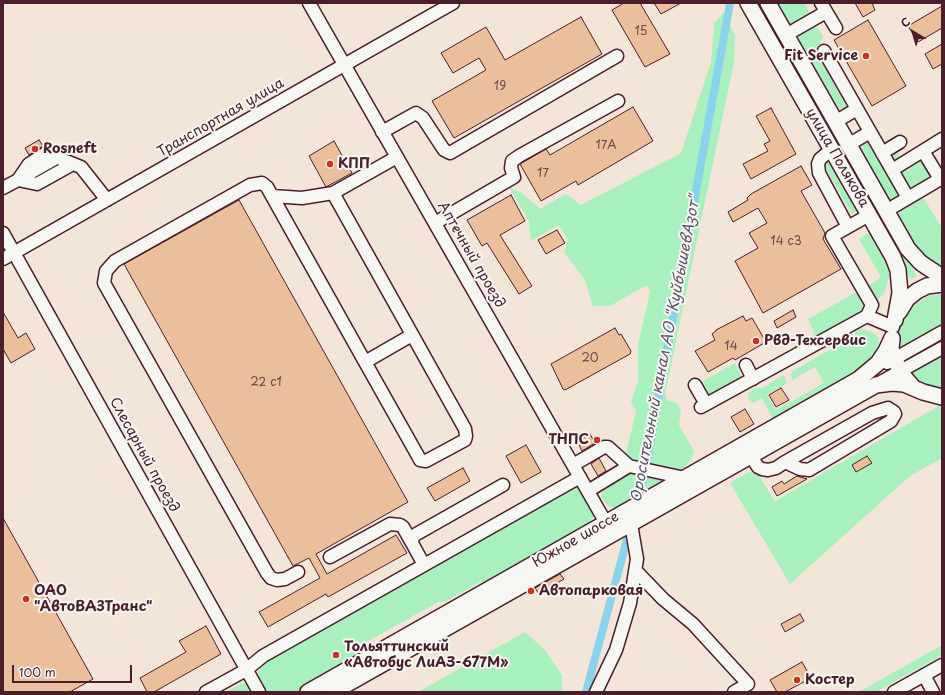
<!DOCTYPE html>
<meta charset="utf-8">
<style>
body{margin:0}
#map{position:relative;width:945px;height:695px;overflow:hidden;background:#f3e6d8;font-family:"Playpen Sans",sans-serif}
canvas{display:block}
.frame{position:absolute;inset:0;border:4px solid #4a1f2b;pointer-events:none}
.north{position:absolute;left:893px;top:12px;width:40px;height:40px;-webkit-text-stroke:3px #f6f6f2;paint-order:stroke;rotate:322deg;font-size:11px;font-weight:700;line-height:16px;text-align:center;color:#4a1f2b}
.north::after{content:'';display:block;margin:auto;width:14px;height:18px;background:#4a1f2b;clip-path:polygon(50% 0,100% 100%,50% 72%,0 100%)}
.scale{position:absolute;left:12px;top:665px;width:120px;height:18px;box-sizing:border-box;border:2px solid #4a1f2b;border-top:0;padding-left:5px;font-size:12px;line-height:14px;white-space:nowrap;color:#4a1f2b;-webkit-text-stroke:3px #f6f6f2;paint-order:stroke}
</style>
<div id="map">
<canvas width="945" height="695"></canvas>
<div class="frame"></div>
<div class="north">С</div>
<div class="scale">100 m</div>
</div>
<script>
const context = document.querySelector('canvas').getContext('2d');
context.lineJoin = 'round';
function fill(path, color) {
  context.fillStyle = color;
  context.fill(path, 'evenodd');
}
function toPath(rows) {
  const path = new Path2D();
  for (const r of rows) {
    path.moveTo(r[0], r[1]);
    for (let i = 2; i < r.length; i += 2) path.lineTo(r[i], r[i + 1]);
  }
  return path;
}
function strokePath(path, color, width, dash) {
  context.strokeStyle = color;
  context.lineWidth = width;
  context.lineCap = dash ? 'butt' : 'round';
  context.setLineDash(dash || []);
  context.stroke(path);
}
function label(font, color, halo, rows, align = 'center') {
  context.font = font + ' "Playpen Sans",sans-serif';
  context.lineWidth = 4;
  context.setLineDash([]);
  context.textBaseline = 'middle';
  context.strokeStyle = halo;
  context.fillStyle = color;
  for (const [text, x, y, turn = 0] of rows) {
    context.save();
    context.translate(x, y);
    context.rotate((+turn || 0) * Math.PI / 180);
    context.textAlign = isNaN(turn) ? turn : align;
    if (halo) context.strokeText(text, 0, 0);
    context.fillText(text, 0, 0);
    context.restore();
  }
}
fill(toPath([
 [755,3,761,3,830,127,829,128],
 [771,3,805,3,810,15,789,27],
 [723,13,735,35,734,62,665,394,667,400,677,403,681,411,679,425,694,451,691,460,684,468,676,471,636,463,629,459,626,454,636,411,631,402,638,381,638,344,650,292,647,285,610,306,593,306,585,280,564,252,568,240,559,225,531,241,529,221,509,187,522,193,540,209,566,194,581,205,681,153,711,62,714,24],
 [816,27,818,28,823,37,816,51,847,108,836,109,795,39,800,35],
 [942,130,942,134,897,161,893,161,888,154,895,149,901,158],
 [869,140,901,196,891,201,865,157,857,151,858,144],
 [845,151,917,276,911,279,839,154],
 [829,159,860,209,852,214,824,166,824,164],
 [919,159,926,163,917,170,926,164,932,177,913,189,910,188,900,178,900,171,905,167,908,171,909,170,907,166],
 [920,197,924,199,942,228,942,269,920,261,898,216,903,207],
 [872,230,889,263,890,273,886,289,883,295,876,301,868,286,881,277,859,239],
 [857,292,863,305,862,311,795,348,791,348,815,334,808,319],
 [942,294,942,325,900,349,897,343,899,325,910,308,928,296],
 [857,327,872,332,878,337,879,344,875,353,860,371,774,421,762,398,754,403,749,400,748,396,749,393,754,388,762,388,784,375,787,383,767,395,776,410,824,383,815,367,792,380,791,372,854,336],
 [939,340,940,343,903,365,902,362],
 [942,355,942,387,926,385,908,374],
 [735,363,741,375,740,379,707,396,698,384],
 [942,404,942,458,910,476,790,584,730,483,749,472,757,473,775,501],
 [628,471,664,481,616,508,608,506,601,497,605,484],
 [574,486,580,488,594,513,593,517,587,526,483,585,481,581,447,601,438,602,358,647,355,657,349,662,297,692,265,691,257,675,261,664],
 [525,632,545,650,562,675,562,692,418,692],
 [942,645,942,655,876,692,859,692],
 [242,683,249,684,255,692,226,692]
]), '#a8f0bd');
strokePath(toPath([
 [636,505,644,478,730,3],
 [586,692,630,528]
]), '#8ad3ec', 8);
const building = toPath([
 [624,3,640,3,670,54,645,67,612,10,624,3],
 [654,3,681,3,661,14,654,3],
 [855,3,872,3,875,10,863,17,855,3],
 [942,6,942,28,918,42,908,26,942,6],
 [581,17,602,54,454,138,432,101,486,70,479,58,453,73,441,53,486,27,505,60,581,17],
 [868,20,906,86,872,106,834,40,868,20],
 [942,44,942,64,933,69,925,54,942,44],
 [633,107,653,141,578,185,576,181,541,201,520,164,546,149,550,155,633,107],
 [771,108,796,154,751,179,743,164,768,151,764,144,770,141,756,116,771,108],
 [39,140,43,146,29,155,25,148,39,140],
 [334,141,352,173,326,187,309,156,334,141],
 [801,166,812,185,801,191,825,233,823,239,841,269,763,313,735,261,758,248,749,233,767,223,758,208,733,222,728,212,748,200,747,198,751,194,801,166],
 [511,195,525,221,500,235,532,286,519,294,487,243,482,246,467,220,511,195],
 [239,200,408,502,316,554,327,574,396,535,407,553,328,597,326,594,268,627,259,612,320,578,309,558,293,566,124,264,239,200],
 [557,230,565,243,546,254,538,240,557,230],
 [793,310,796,317,777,328,774,321,793,310],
 [3,312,18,338,26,333,35,349,11,363,3,349,3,312],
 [743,316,746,321,752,318,766,342,735,360,733,358,708,372,695,351,715,340,712,334,716,331,716,330,743,316],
 [615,328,619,335,621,334,631,351,630,354,565,390,563,389,551,364,615,328],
 [781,388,789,400,776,407,769,395,781,388],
 [745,409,754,424,740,432,731,417,745,409],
 [590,434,595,443,582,451,577,441,590,434],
 [526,445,541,472,521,483,506,456,526,445],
 [867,456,872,463,856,472,852,465,867,456],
 [599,458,606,471,598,476,591,464,599,458],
 [463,468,470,481,435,501,427,488,463,468],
 [797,476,807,479,777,496,772,487,782,481,784,484,797,476],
 [3,518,93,679,70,692,3,692,3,518],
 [560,574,564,579,539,594,535,588,560,574],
 [800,614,804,621,785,632,781,624,800,614],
 [206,626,221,654,154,692,147,692,140,678,186,652,179,641,206,626],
 [802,662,811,678,785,692,777,692,770,680,802,662]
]);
fill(building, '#ecbf9c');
strokePath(building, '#4a1f2b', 1);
const minor = toPath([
 [309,3,606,523],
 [821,3,836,28],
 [786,35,826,12],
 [824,51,908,198],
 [835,122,857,109],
 [382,132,416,113,423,118,444,150,450,153,617,56],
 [848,145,870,132],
 [832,149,820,159,818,164,819,173,848,227],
 [923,151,940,179],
 [882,153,900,142],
 [892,170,942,139],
 [21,178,58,157],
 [18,180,37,184,71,165],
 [3,188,18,180,29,164,46,153,81,167,107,200],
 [333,193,465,429,466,436,465,440,426,461,420,460,418,456,365,362,412,335],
 [272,196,267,187,262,183,250,185,115,261,106,271,104,283,267,573,271,578,277,580,285,579,298,572],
 [886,211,942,178],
 [435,223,514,177,511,168,512,161,519,156,618,101],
 [3,233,259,692],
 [3,259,453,3],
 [867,316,872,305,832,236,869,215],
 [365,362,272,196,302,198,333,193,397,157],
 [887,363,942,332],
 [746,365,753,379],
 [879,383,942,348],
 [695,385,706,404],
 [701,407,867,316,893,327],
 [751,456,758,467,762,469,768,470,776,468,785,462,872,413,888,408,894,412,895,414,891,421,809,470,800,469,785,462],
 [573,465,604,447,608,447,629,466,685,478],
 [588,491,629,466],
 [330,557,390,524,400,525,403,527,412,543],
 [424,565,412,543,413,536,503,485],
 [636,571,663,599,693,624,748,684,734,692],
 [924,675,933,692],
 [206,692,246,670,263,656,580,477],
 [596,692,616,650,630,603,637,559,631,524],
 [894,692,942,665]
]);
const major = toPath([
 [748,3,893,257,898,270,900,293,895,320],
 [768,3,908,249,921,263,942,277],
 [899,312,907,299,917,291,927,286,942,284],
 [892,339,891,349,894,359,905,378,913,387],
 [308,692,859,379,878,363,886,351,892,338],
 [333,692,876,385,892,383,904,384,923,392,942,397]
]);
strokePath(minor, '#4a1f2b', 15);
strokePath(major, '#4a1f2b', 18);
strokePath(minor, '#f6f6f2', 12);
strokePath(major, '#f6f6f2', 15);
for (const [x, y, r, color] of [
 [866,56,4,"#c8321e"],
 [35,149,4,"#c8321e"],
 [330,164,4,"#c8321e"],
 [756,341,4,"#c8321e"],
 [597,440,4,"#c8321e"],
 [531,591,4,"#c8321e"],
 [26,599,4,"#c8321e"],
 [336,655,4,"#c8321e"],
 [797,680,4,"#c8321e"]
]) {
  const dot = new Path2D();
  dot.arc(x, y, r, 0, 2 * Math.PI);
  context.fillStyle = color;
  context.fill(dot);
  strokePath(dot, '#f6f6f2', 1.5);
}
label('12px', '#724747', null, [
 ["15",641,32],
 ["19",500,87],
 ["17А",606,146],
 ["17",543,174],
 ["14 с3",786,242],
 ["14",731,347],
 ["20",590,359],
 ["22 с1",266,383]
]);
label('bold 14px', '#4a1f2b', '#f6f6f2', [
 ["Fit Service",858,56,"right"],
 ["Rosneft",43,149],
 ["КПП",338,164],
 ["Рвд-Техсервис",764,341],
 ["ТНПС",589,440,"right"],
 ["ОАО",34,591],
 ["\"АвтоВАЗТранс\"",34,607],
 ["Автопарковая",539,591],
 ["Тольяттинский",344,647],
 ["«Автобус ЛиАЗ-677М»",344,663],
 ["Костер",805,680]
], 'left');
label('14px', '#4a1f2b', '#f6f6f2', [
 ["Транспортная улица",221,118,-30],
 ["улица Полякова",837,158,60],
 ["Аптечный проезд",471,255,60],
 ["Слесарный проезд",144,455,61],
 ["Южное шоссе",576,540,-30]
]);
label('italic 15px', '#5d5565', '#f6f6f2', [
 ["Оросительный канал АО \"КуйбышевАзот\"",666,349,-79]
]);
</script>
